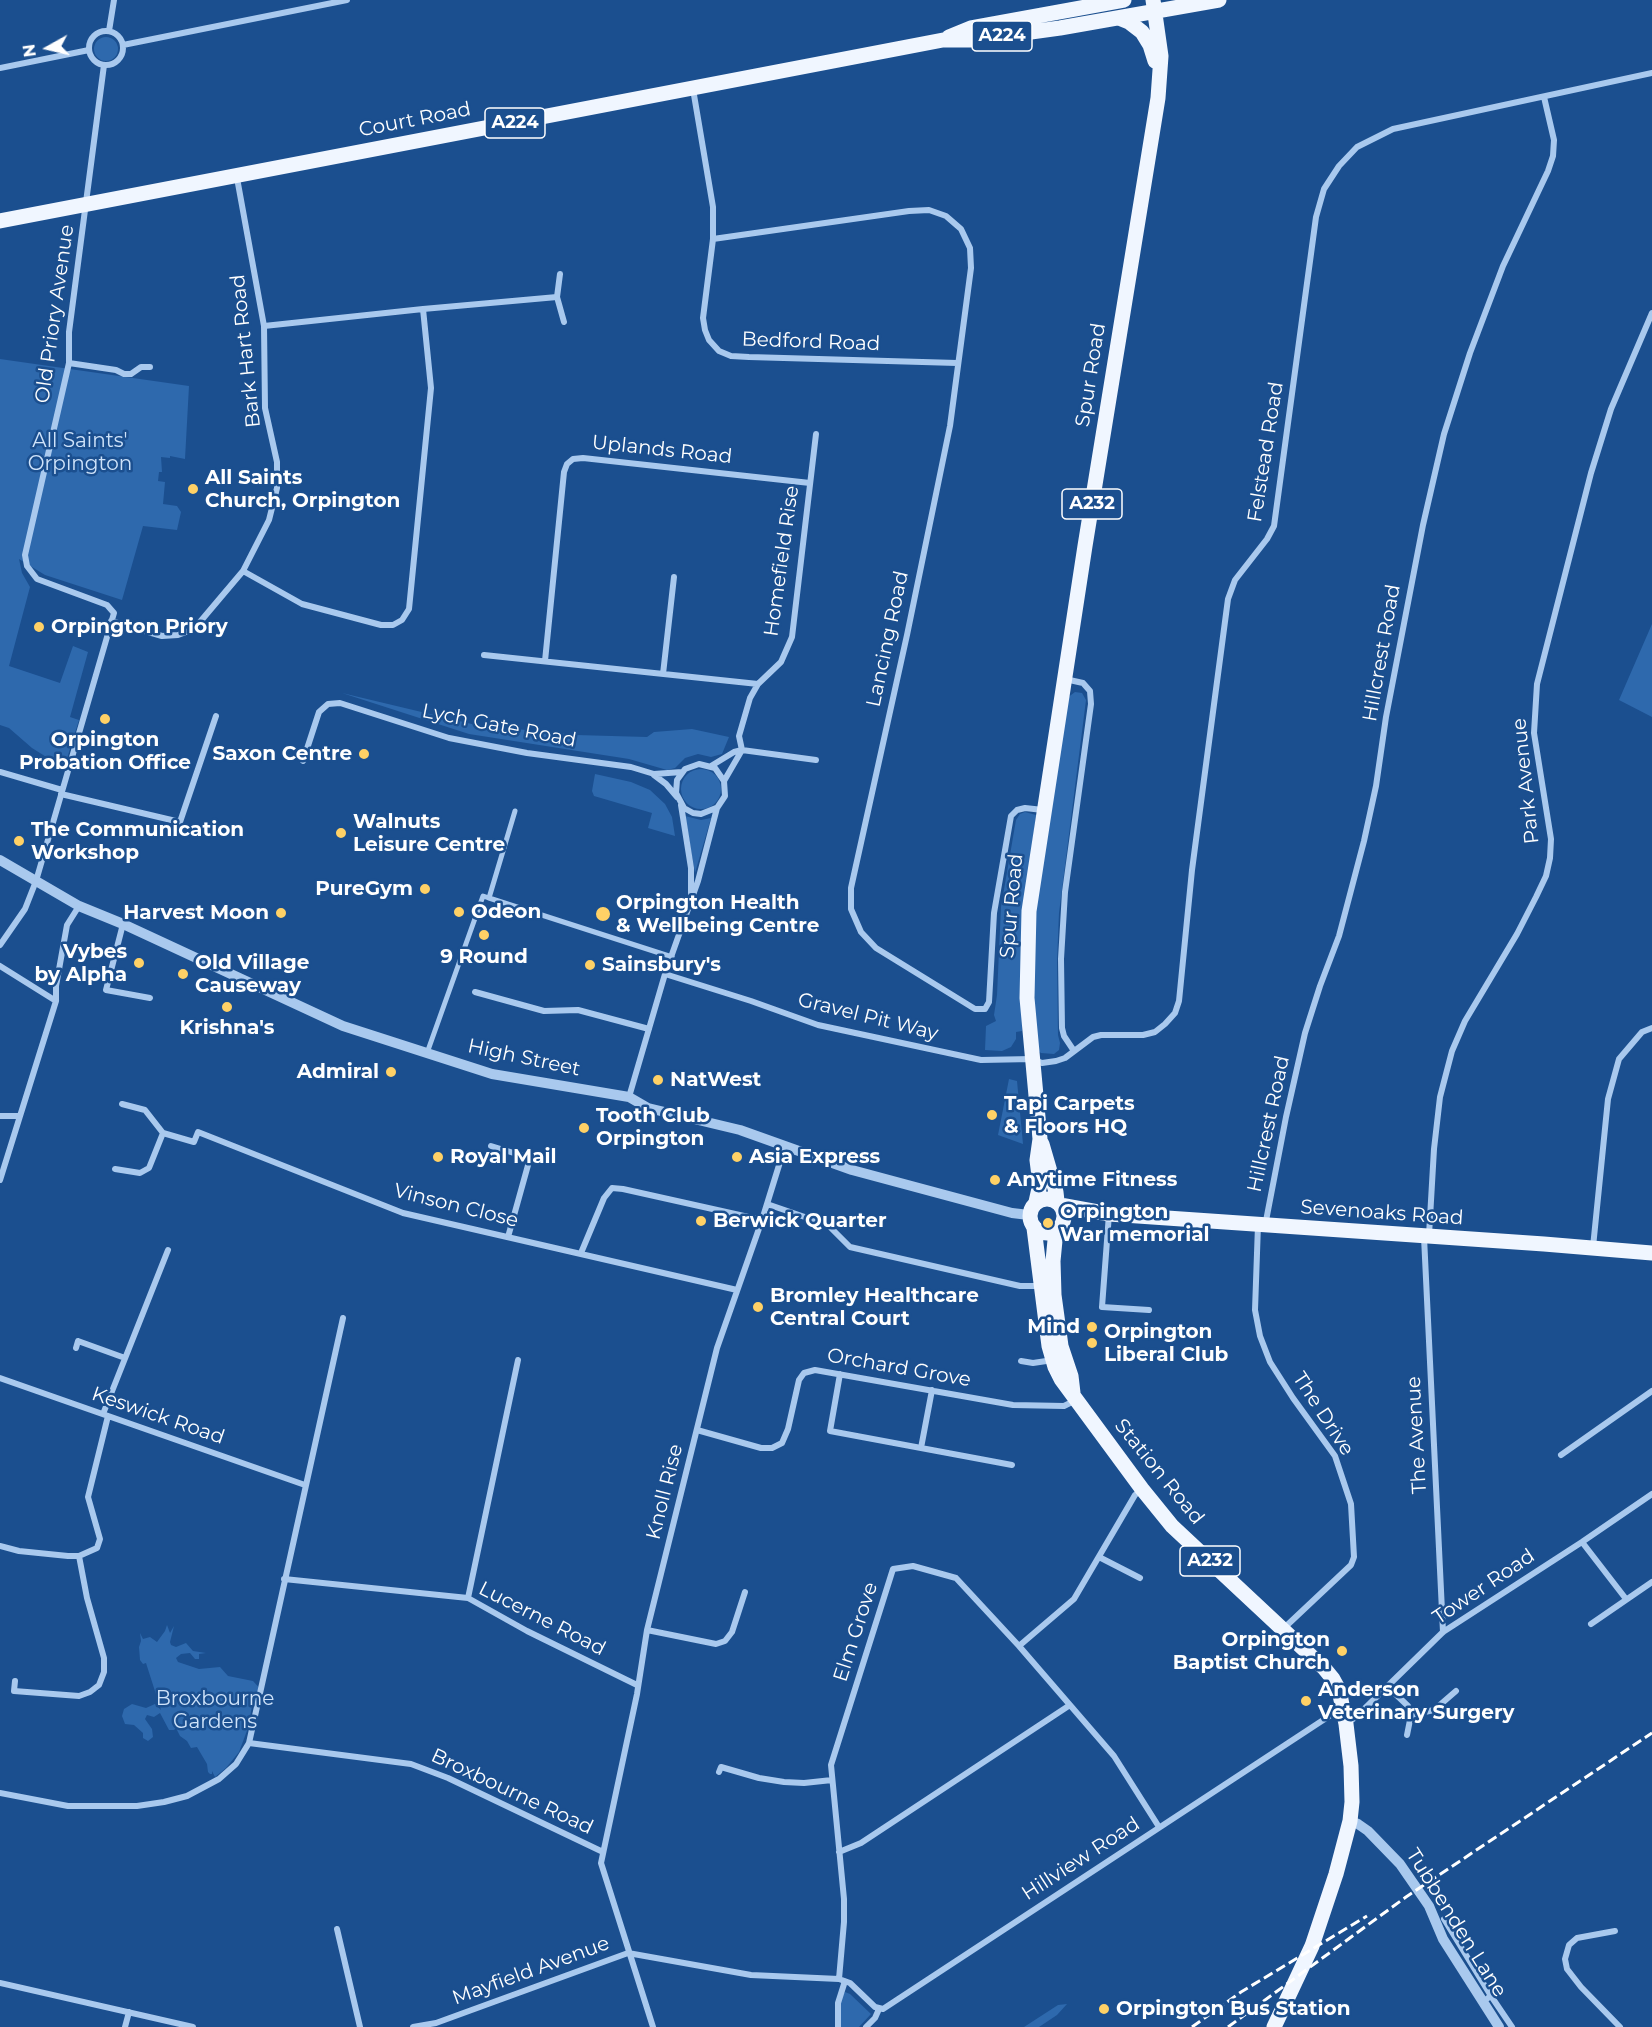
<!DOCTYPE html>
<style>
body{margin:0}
#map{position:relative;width:1652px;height:2027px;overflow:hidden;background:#1b4f8f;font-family:Montserrat,sans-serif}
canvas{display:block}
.north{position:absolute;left:18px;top:18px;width:60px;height:60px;-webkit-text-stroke:4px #1b4f8f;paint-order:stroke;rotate:262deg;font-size:16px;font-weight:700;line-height:24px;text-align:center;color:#fff}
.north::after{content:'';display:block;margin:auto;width:21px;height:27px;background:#fff;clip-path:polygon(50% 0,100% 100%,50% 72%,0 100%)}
</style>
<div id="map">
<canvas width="1652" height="2027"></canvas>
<div class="north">N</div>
</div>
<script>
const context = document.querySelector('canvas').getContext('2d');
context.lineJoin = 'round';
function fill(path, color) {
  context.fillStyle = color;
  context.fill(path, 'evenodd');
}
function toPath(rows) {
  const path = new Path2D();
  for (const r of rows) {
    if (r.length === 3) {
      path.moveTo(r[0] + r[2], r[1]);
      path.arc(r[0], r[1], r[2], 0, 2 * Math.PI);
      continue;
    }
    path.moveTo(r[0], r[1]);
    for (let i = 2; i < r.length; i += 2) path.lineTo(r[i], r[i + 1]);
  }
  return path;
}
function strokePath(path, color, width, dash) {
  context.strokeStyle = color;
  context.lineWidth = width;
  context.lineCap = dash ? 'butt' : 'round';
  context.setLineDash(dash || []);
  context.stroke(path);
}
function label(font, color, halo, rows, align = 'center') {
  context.font = font + ' Montserrat,sans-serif';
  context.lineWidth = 5;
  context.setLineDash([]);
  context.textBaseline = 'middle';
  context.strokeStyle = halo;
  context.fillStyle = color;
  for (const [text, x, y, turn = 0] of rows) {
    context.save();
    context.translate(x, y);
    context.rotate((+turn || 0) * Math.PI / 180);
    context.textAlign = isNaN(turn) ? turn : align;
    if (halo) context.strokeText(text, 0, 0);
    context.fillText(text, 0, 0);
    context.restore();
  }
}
fill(toPath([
 [106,49,12],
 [0,359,189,386,185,459,170,456,170,458,161,457,162,472,159,472,158,481,165,482,163,504,177,506,181,512,177,530,143,526,122,600,45,575,19,559,22,573,30,587,9,666,60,683,73,646,88,652,70,717,79,720,64,768,32,748,9,728,0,725],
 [1652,624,1652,717,1619,700],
 [1075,692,1082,693,1086,700,1059,913,1057,962,1058,1035,1060,1043,1059,1050,1054,1054,1041,1053,1036,1049,1033,960,1035,912,1067,698],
 [342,693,476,725,576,735,647,737,654,732,692,729,729,737,722,754,711,757,698,754,685,758,675,768,667,770,629,759,469,734],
 [701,789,20],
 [595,774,631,782,650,790,665,804,672,817,675,836,648,828,652,813,594,796,592,791],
 [1025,812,1036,815,1024,907,1021,953,1022,1031,1016,1032,1016,1039,1011,1047,1002,1051,985,1050,986,1026,996,1021,994,1015,997,995,1001,907,1016,820,1020,814],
 [685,816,701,820,711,818,695,873],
 [1009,1079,1017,1081,1023,1144,998,1135],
 [167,1625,170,1633,174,1626,170,1642,171,1645,176,1647,186,1643,193,1651,206,1653,199,1654,199,1659,195,1659,190,1653,181,1654,176,1658,178,1662,199,1669,220,1667,228,1676,253,1681,263,1692,262,1703,259,1707,252,1706,248,1728,239,1752,226,1768,215,1777,212,1771,212,1774,210,1774,208,1772,207,1764,197,1747,191,1748,187,1741,180,1736,176,1728,174,1730,169,1730,160,1713,154,1717,147,1715,145,1719,152,1729,153,1737,148,1741,143,1738,143,1733,134,1725,125,1724,122,1716,124,1709,132,1704,146,1708,155,1704,161,1710,146,1663,143,1664,140,1660,139,1647,141,1641,140,1633,143,1639,150,1637,157,1642,165,1631],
 [845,1992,850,1994,871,2014,859,2027,840,2027,841,1997],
 [1067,2004,1057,2015,1039,2027,1024,2027,1058,2005]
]), '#2e69ad');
strokePath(toPath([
 [489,898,672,957],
 [427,1053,483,896,489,898,515,811]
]), '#a9c9ee', 5);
strokePath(toPath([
 [109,31,114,0],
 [106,48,17],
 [123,45,347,0],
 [0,68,89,50],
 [693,89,713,207,713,239,703,318,705,330,709,340,719,351,731,356,749,357,957,363],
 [713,239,909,211,929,210,946,216,961,229,970,248,971,268,950,426,907,635,851,888,851,909,861,932,876,948,975,1009,985,1009,989,1002,994,913,1011,816,1017,810,1025,808,1043,810],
 [557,297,564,322],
 [423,309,557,297,560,274],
 [69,363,116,370,124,374,131,374,141,367,150,367],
 [243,571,302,604,381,625,393,625,402,620,409,609,431,388,423,309,264,326],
 [111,621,162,636,178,635,194,629,243,571,269,520,277,488,277,462,265,408,264,326,237,178],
 [484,655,758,684],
 [545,661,564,472,567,464,573,459,583,458,810,483],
 [663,674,674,577],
 [1065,679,1083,683,1090,691,1091,704,1065,892,1061,959,1062,1028,1064,1036,1074,1051],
 [303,761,319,712,328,704,340,703,449,738,527,753,631,767,654,774,682,772],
 [711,766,734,752,742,750,816,760],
 [0,772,62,790],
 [654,775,666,784,677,797],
 [61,794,180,822,216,716],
 [681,805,691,868,691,893],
 [716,808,701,814,693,813,684,808,676,793,677,780,685,769,699,764,715,768,724,781],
 [123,924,106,990,150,998],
 [0,945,25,909,36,881,114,613,107,605,37,579,27,566,25,555,69,363,69,332,104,65],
 [0,966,56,1001],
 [665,974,751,1001,818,1025,981,1060,1032,1059,1042,1063,1056,1061,1065,1058,1093,1037,1101,1035,1143,1035,1155,1032,1165,1024,1175,1013,1179,1001,1192,870,1228,599,1235,580,1267,539,1274,526,1316,217,1324,189,1339,166,1357,147,1393,129,1652,73],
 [475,992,544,1011,578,1010,649,1029],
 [629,1097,665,974,698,881,717,808,725,796,724,781,742,750,739,736,750,698,758,684,781,662,792,637,816,434],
 [122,1104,145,1110,163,1133,194,1142,198,1132,403,1213,737,1290],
 [0,1116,19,1116],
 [491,1146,530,1158,508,1237],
 [115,1169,140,1173,149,1168,163,1133],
 [0,1180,56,1001,56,986,67,925,79,906],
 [767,1204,828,1225,850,1247,1020,1286,1040,1286],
 [1109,1214,1102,1307,1149,1310],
 [1258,1225,1255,1310,1260,1336,1270,1362,1293,1398,1335,1456,1351,1504,1354,1557,1351,1565,1283,1629],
 [1265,1226,1286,1117,1305,1033,1320,986,1339,936,1364,841,1376,786,1386,717,1423,525,1444,434,1470,353,1503,266,1548,171,1553,156,1554,140,1544,97],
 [1429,1235,1434,1149,1440,1097,1452,1051,1465,1021,1517,934,1536,897,1546,876,1550,858,1551,839,1534,733,1537,684,1591,473,1611,409,1652,313],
 [1424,1237,1443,1632],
 [1593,1247,1608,1099,1619,1059,1642,1032,1652,1028],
 [581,1253,604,1198,612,1188,623,1189,762,1220],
 [76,1348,78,1341,125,1358],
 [1021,1361,1033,1363,1053,1360],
 [840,1374,830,1431,1012,1465],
 [0,1378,305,1485],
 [103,1414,168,1250],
 [697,1430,761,1448,772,1448,782,1443,788,1429,799,1380,804,1373,815,1370,1013,1405,1064,1406,1076,1400],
 [921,1448,932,1390],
 [1561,1455,1652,1391],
 [1582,1542,1626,1599],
 [0,1546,19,1551,68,1556,79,1556,97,1548,100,1539,88,1497,108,1416],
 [1099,1557,1140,1578],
 [284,1579,468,1598,527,1631,637,1685],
 [468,1598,518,1360],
 [1591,1624,1652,1582],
 [647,1630,716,1644,725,1641,732,1632,745,1592],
 [1019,1646,1074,1599,1135,1495,1141,1490],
 [15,1681,14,1691,79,1696,90,1692,99,1685,104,1672,104,1658,87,1598,79,1556],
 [1387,1686,1408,1706,1411,1715,1407,1735],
 [1411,1715,1434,1710,1456,1691],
 [1347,1723,1356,1717,1443,1632,1582,1542,1652,1494],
 [249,1743,343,1318],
 [719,1772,721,1767,759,1778,784,1782,804,1783,832,1780],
 [0,1793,68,1806,137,1806,164,1802,187,1796,219,1779,236,1764,249,1743,411,1764,448,1778,603,1852],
 [839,1852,861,1843,1070,1705],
 [1444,1919,1491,1996],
 [337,1929,360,2027],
 [1615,1931,1577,1938,1569,1945,1565,1959,1567,1969,1581,1987,1620,2027],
 [839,1979,844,1922,844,1899,831,1765,893,1569,913,1566,956,1578,1019,1646,1114,1756,1159,1827],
 [0,1983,193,2027],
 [1488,1998,1491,1996,1512,2027],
 [125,2027,129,2012],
 [413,2027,436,2023,628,1953,751,1975,839,1979,850,1983,875,2007,883,2009,1343,1707],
 [653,2027,601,1863,637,1694,647,1630,717,1348,762,1220,785,1146],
 [838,2027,838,2003,845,1981],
 [866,2027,875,2018,879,2009]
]), '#a9c9ee', 6);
strokePath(toPath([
 [0,860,79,906,123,924,343,1026,492,1074,629,1097,648,1108,740,1130,852,1170,1012,1213,1029,1215],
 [1350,1821,1358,1824,1368,1831,1400,1864,1429,1906,1443,1939,1499,2027]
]), '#a9c9ee', 10);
strokePath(toPath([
 [1119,18,1129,22,1142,32,1150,45,1155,61],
 [949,37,971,28,1124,0],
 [0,221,943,40,973,40,1060,28,1219,0],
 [1042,1144,1056,1192,1057,1201],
 [1047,1216,17],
 [1036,1202,1040,1184,1037,1160,1040,1139,1027,998,1029,911,1085,546,1158,98,1161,56,1153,0],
 [1060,1205,1109,1214,1544,1244,1652,1253],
 [1034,1228,1049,1346,1055,1367,1061,1379,1142,1489,1172,1526,1324,1668,1333,1679,1339,1690,1346,1724,1351,1766,1352,1802,1350,1821,1336,1874,1312,1946,1274,2027],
 [1056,1230,1053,1261,1054,1295,1061,1346,1071,1376,1073,1393]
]), '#f0f6ff', 15);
strokePath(toPath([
 [1192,2027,1241,1992,1367,1916],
 [1228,2027,1406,1897,1652,1733]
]), '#fff', 3, [10, 4.5]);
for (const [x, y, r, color] of [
 [193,489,6,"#ffd166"],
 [39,627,6,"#ffd166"],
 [105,719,6,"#ffd166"],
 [364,754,6,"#ffd166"],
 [341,833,6,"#ffd166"],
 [19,841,6,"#ffd166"],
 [425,889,6,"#ffd166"],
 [459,912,6,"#ffd166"],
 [281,913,6,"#ffd166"],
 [603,914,8,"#ffd166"],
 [484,935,6,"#ffd166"],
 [139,963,6,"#ffd166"],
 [590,965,6,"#ffd166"],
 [183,974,6,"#ffd166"],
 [227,1007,6,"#ffd166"],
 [391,1072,6,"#ffd166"],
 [658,1080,6,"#ffd166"],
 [992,1115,6,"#ffd166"],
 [584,1128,6,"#ffd166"],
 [438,1157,6,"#ffd166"],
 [737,1157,6,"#ffd166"],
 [995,1180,6,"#ffd166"],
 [701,1221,6,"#ffd166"],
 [1048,1223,6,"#ffd166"],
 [758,1307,6,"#ffd166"],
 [1092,1327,6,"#ffd166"],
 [1092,1343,6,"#ffd166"],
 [1342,1651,6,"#ffd166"],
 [1306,1701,6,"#ffd166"],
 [1104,2009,6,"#ffd166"]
]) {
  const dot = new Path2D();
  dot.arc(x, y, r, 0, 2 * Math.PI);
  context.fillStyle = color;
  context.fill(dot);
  strokePath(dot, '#1b4f8f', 2);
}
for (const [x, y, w] of [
 [1002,36,60],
 [515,123,60],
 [1092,504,60],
 [1210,1561,60]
]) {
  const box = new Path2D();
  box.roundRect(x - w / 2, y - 15, w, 30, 4.5);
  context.fillStyle = '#1b4f8f';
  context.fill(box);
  strokePath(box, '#fff', 1.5);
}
label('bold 18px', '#fff', null, [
 ["A224",1002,36],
 ["A224",515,123],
 ["A232",1092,504],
 ["A232",1210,1561]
]);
label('20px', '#fff', '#1b4f8f', [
 ["Court Road",415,120,-11],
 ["Old Priory Avenue",55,314,-82],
 ["Bedford Road",811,342,2],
 ["Bark Hart Road",246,351,-96],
 ["Spur Road",1091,375,-81],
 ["Uplands Road",662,450,6],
 ["Felstead Road",1266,452,-81],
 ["Homefield Rise",782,561,-82],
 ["Lancing Road",888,639,-78],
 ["Hillcrest Road",1382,653,-80],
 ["Lych Gate Road",499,726,11],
 ["Park Avenue",1526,781,-96],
 ["Spur Road",1012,906,-85],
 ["Gravel Pit Way",868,1017,14],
 ["High Street",524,1058,12],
 ["Hillcrest Road",1269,1124,-78],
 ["Vinson Close",456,1206,14],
 ["Sevenoaks Road",1382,1213,4],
 ["Orchard Grove",899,1368,10],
 ["The Drive",1323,1414,57],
 ["Keswick Road",158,1416,19],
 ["The Avenue",1417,1435,-93],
 ["Station Road",1159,1472,51],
 ["Knoll Rise",665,1492,-76],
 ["Tower Road",1484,1587,-34],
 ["Lucerne Road",542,1619,27],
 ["Elm Grove",856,1632,-72],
 ["Broxbourne Road",512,1792,25],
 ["Hillview Road",1081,1859,-33],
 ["Tubbenden Lane",1456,1923,58],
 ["Mayfield Avenue",531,1971,-20]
]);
label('20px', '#cfe3fa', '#1b4f8f', [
 ["All Saints'",80,441],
 ["Orpington",80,464],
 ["Broxbourne",215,1699],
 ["Gardens",215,1722]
]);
label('bold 20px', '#fff', '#1b4f8f', [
 ["All Saints",205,478],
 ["Church, Orpington",205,501],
 ["Orpington Priory",51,627],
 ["Orpington",105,740,"center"],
 ["Probation Office",105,763,"center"],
 ["Saxon Centre",352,754,"right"],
 ["Walnuts",353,822],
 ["Leisure Centre",353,845],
 ["The Communication",31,830],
 ["Workshop",31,853],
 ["PureGym",413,889,"right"],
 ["Orpington Health",616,903],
 ["& Wellbeing Centre",616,926],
 ["Odeon",471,912],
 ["Harvest Moon",269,913,"right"],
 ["Vybes",127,952,"right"],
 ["by Alpha",127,975,"right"],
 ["9 Round",484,957,"center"],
 ["Old Village",195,963],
 ["Causeway",195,986],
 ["Sainsbury's",602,965],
 ["Krishna's",227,1028,"center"],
 ["Admiral",379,1072,"right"],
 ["NatWest",670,1080],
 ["Tapi Carpets",1004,1104],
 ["& Floors HQ",1004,1127],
 ["Tooth Club",596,1116],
 ["Orpington",596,1139],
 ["Royal Mail",450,1157],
 ["Asia Express",749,1157],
 ["Anytime Fitness",1007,1180],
 ["Orpington",1060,1212],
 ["War memorial",1060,1235],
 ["Berwick Quarter",713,1221],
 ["Bromley Healthcare",770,1296],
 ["Central Court",770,1319],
 ["Mind",1080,1327,"right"],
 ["Orpington",1104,1332],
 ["Liberal Club",1104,1355],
 ["Orpington",1330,1640,"right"],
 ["Baptist Church",1330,1663,"right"],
 ["Anderson",1318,1690],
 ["Veterinary Surgery",1318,1713],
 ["Orpington Bus Station",1116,2009]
], 'left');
</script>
